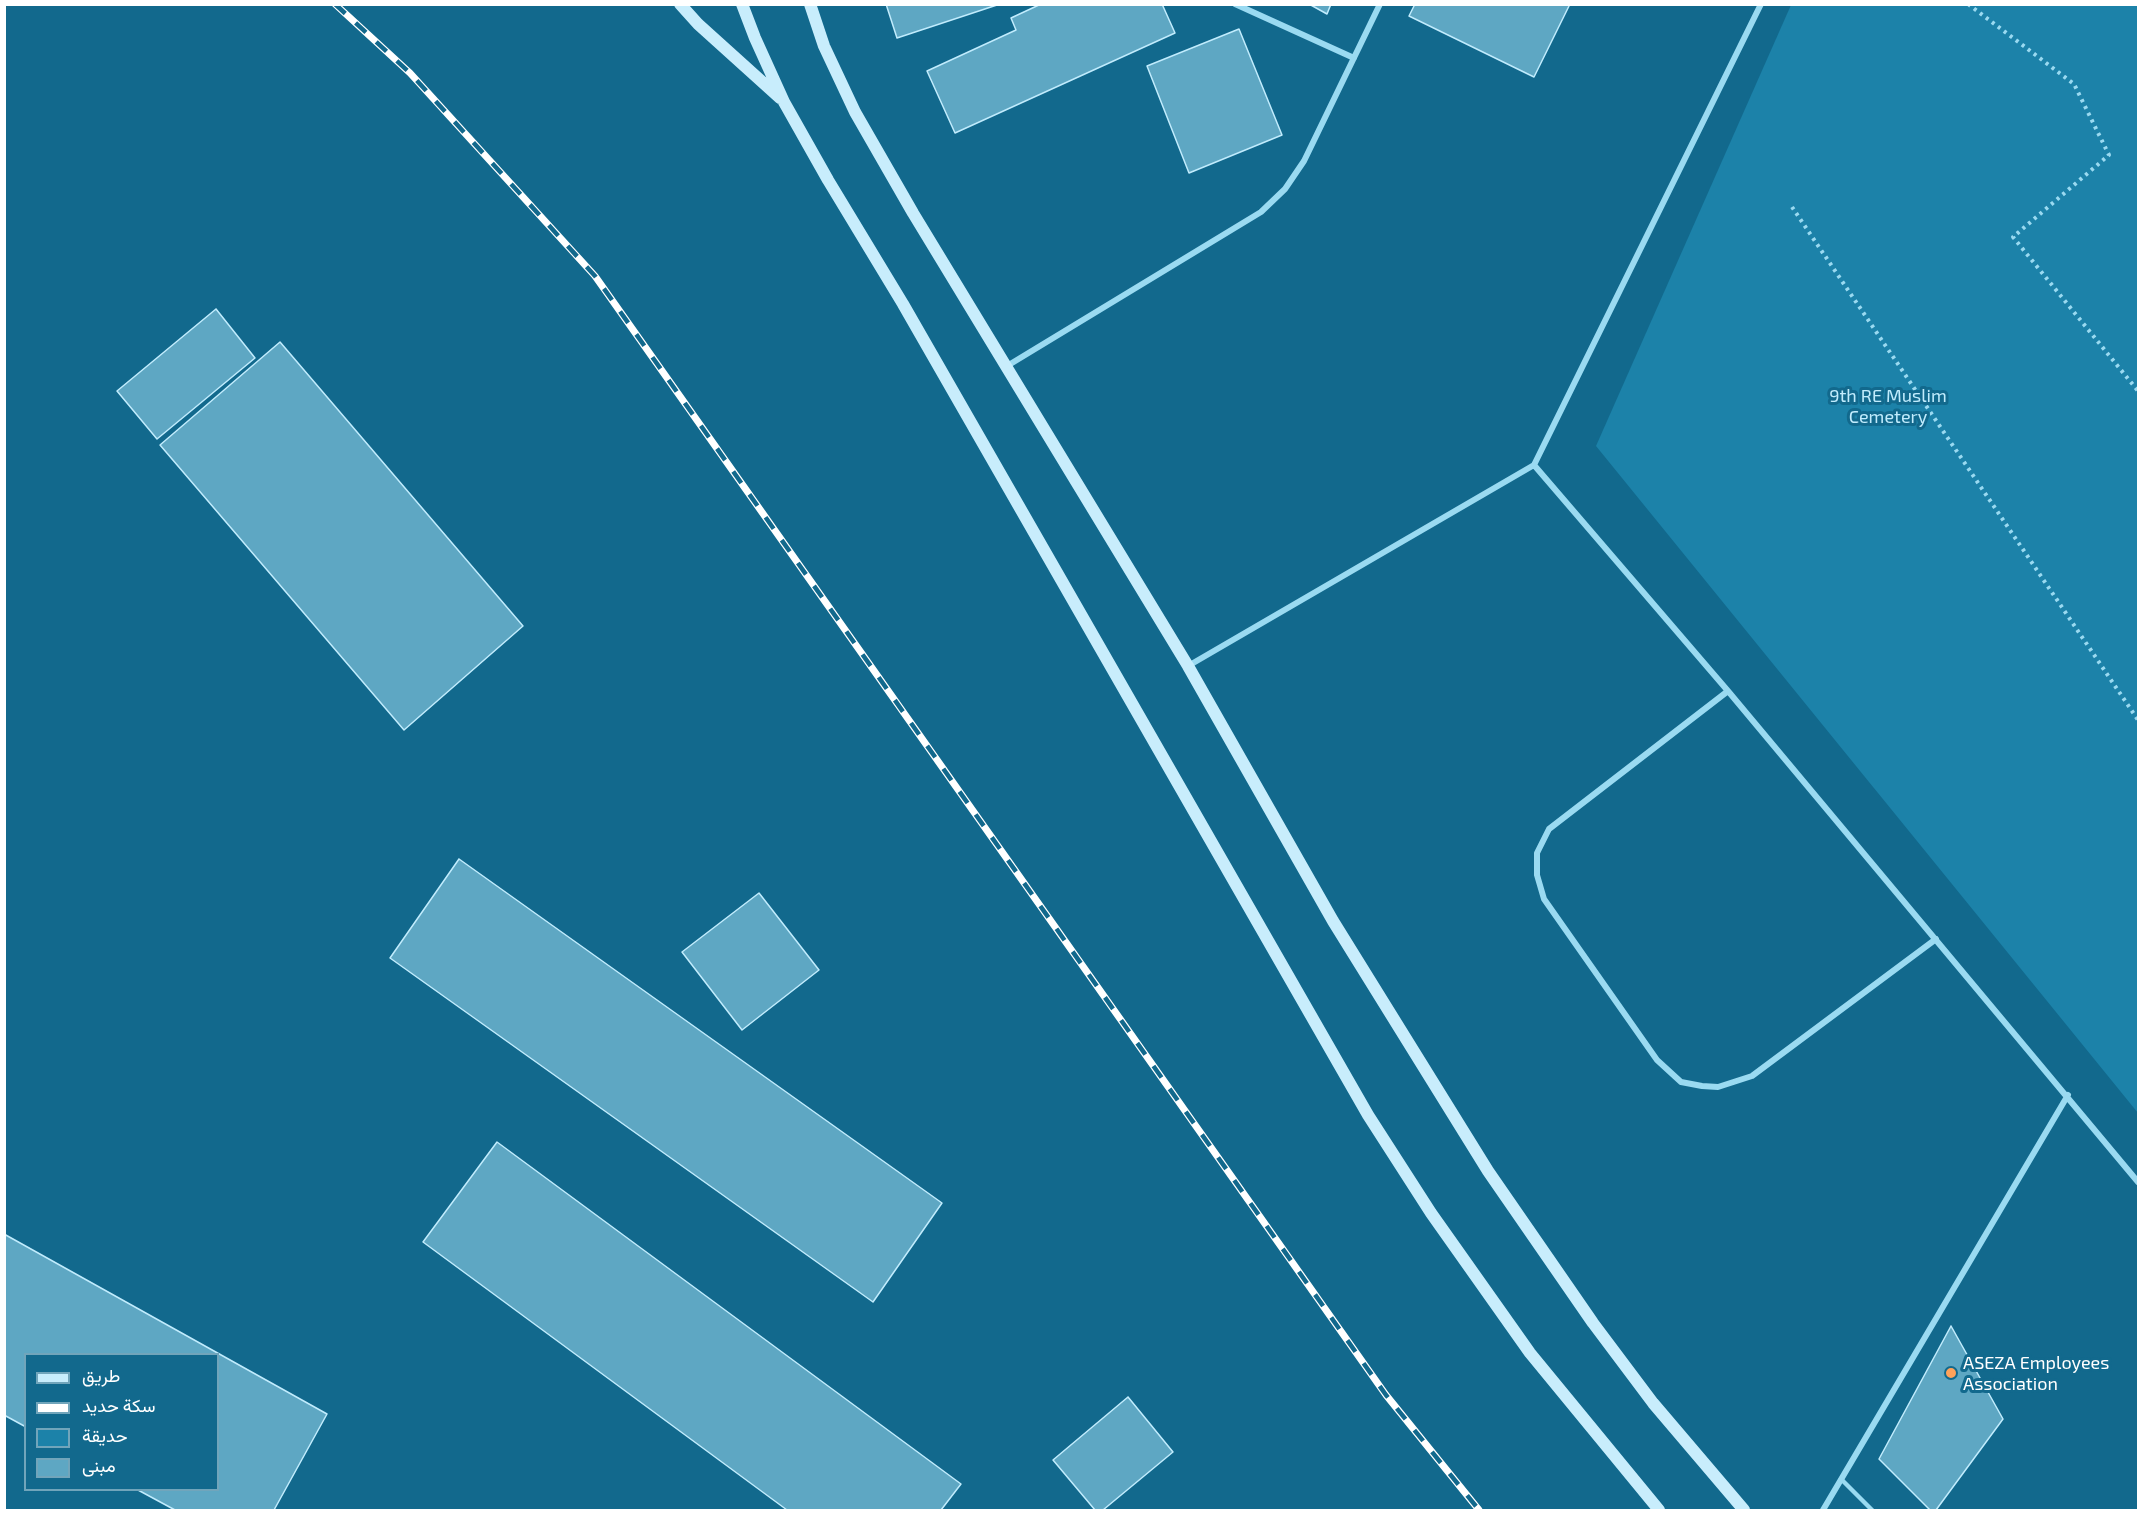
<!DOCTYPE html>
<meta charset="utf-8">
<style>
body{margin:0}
#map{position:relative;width:2143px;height:1515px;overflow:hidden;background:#12698d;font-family:"Exo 2",Vazirmatn,sans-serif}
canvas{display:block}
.frame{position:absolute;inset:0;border:6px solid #fff;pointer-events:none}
.legend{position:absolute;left:24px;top:1353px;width:195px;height:138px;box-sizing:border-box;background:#12698d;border:2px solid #71a5bb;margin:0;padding:8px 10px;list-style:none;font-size:18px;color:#fff}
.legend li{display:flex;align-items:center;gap:12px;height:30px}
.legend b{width:30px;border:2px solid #71a5bb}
</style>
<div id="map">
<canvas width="2143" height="1515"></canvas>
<div class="frame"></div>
<ul class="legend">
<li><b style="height:8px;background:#c8edfc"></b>طريق</li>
<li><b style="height:8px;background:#fff"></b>سكة حديد</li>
<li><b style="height:16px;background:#1c82a9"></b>حديقة</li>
<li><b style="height:16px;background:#5ea7c3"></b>مبنى</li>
</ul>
</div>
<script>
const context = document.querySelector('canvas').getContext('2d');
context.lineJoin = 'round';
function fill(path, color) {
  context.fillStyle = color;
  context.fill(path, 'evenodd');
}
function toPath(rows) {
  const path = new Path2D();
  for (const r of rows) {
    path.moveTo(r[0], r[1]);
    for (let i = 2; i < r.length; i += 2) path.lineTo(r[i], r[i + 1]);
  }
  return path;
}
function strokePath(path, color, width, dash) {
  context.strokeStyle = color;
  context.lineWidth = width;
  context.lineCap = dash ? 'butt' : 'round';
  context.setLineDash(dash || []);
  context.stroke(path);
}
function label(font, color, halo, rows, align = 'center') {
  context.font = font + ' "Exo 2",sans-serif';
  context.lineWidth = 6;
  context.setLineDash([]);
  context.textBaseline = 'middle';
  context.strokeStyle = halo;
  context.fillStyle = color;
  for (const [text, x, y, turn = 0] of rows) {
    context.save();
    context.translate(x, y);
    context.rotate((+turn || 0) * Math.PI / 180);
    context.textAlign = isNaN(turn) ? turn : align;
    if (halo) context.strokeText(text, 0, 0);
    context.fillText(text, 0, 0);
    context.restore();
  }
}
fill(toPath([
 [1791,5,2138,5,2138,1113,1596,446]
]), '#1c82a9');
const building = toPath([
 [886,4,1000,4,897,38,886,4],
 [1041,4,1162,4,1175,33,955,133,927,71,1016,30,1011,18,1041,4],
 [1309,4,1331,4,1327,14,1309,4],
 [1415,4,1570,4,1534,77,1409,16,1415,4],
 [1239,29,1282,135,1189,173,1147,66,1239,29],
 [216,309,255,358,157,439,117,391,216,309],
 [280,342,523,626,404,730,160,445,280,342],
 [459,859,942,1203,873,1302,390,958,459,859],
 [759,893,819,970,742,1030,682,952,759,893],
 [497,1142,961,1484,941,1510,787,1510,423,1242,497,1142],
 [4,1234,327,1414,274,1510,175,1510,138,1490,218,1490,218,1354,26,1354,26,1427,4,1415,4,1234],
 [1951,1326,2003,1419,1936,1510,1930,1510,1879,1459,1951,1326],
 [1128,1397,1173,1452,1103,1510,1095,1510,1053,1460,1128,1397]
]);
fill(building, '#5ea7c3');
strokePath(building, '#c1ecfd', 1.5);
strokePath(toPath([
 [1968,4,2074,84,2109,155,2013,237,2138,391],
 [1792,207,2138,720]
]), '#9adaf1', 4, [3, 4.5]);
strokePath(toPath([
 [1841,1479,1872,1510]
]), '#9adaf1', 4.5);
strokePath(toPath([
 [1235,4,1354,58],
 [1007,366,1261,212,1285,189,1304,161,1380,4],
 [1534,465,1728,691,2138,1182],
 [1188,666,1534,465,1761,4],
 [1728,691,1549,829,1537,853,1537,875,1544,899,1657,1060,1681,1082,1702,1086,1718,1087,1752,1076,1936,939],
 [1823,1510,2068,1095]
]), '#9adaf1', 6);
strokePath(toPath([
 [680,4,698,24,780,98],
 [742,4,755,38,784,102,828,180,903,304,1368,1115,1431,1213,1530,1353,1659,1510],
 [810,4,824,46,855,112,913,213,1188,666,1333,921,1488,1171,1593,1323,1653,1403,1744,1510]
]), '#c8edfc', 12);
const rail = toPath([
 [335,4,410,73,595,276,1386,1395,1479,1510]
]);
strokePath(rail, '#fff', 7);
strokePath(rail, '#12698d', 4.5, [14]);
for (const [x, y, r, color] of [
 [1951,1373,6,"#ffa25a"]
]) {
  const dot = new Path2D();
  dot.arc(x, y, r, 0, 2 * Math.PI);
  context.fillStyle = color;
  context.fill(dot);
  strokePath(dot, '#12698d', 2);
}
label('18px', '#c1ecfd', '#12698d', [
 ["9th RE Muslim",1888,396],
 ["Cemetery",1888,417]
]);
label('18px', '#fff', '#12698d', [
 ["ASEZA Employees",1963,1363],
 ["Association",1963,1384]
], 'left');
</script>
